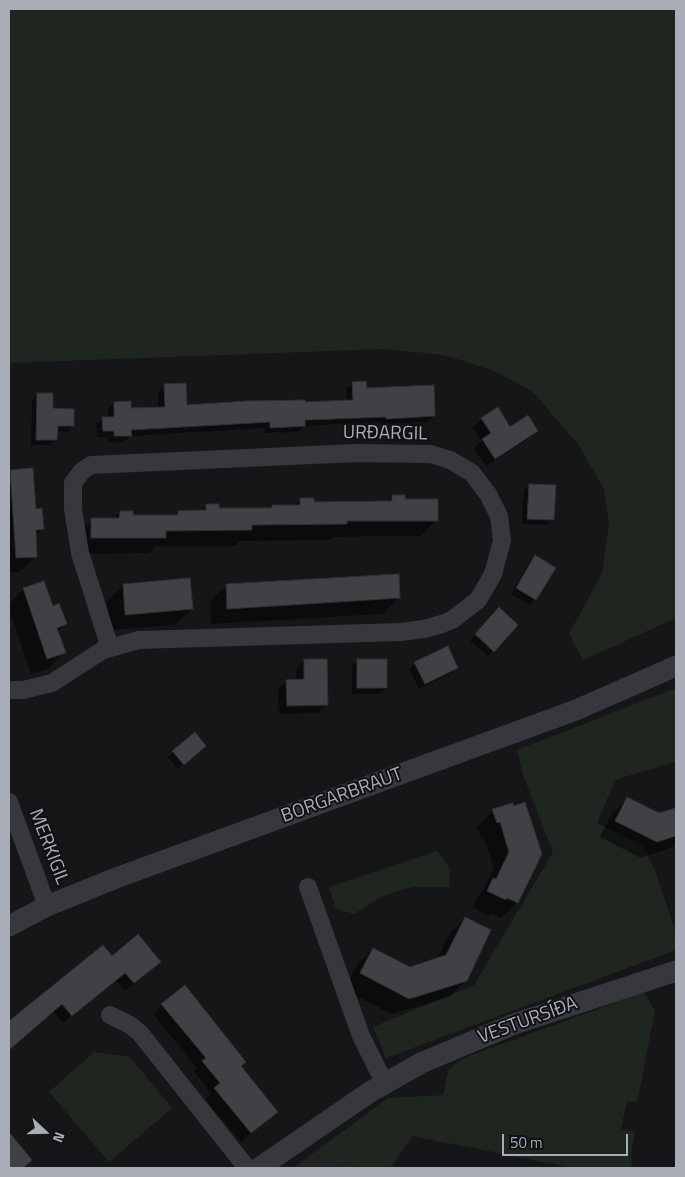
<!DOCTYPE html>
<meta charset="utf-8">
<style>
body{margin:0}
#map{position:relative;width:685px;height:1177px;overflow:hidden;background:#161618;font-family:"Titillium Web",sans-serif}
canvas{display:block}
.frame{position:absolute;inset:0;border:10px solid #a8adb8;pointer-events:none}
.north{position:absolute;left:20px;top:1107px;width:50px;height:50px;-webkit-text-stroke:4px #111113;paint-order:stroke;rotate:111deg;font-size:14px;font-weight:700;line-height:20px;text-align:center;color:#a8adb8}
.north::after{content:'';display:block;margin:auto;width:18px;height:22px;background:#a8adb8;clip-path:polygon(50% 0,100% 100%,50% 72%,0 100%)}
.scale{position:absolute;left:502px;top:1134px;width:126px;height:22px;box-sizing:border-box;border:2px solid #a8adb8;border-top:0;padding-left:6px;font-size:15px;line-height:18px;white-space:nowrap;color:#a8adb8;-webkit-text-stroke:4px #111113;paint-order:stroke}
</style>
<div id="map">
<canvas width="685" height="1177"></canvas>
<div class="frame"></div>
<div class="north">N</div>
<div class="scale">50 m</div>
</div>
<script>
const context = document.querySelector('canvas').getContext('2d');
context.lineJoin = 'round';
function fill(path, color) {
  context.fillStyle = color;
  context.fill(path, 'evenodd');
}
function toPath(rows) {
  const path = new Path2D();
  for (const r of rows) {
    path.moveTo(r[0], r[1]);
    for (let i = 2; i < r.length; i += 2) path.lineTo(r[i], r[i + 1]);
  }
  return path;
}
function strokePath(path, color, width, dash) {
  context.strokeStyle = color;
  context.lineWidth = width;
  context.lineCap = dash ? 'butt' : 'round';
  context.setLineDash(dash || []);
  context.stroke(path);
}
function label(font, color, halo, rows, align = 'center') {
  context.font = font + ' "Titillium Web",sans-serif';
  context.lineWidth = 4;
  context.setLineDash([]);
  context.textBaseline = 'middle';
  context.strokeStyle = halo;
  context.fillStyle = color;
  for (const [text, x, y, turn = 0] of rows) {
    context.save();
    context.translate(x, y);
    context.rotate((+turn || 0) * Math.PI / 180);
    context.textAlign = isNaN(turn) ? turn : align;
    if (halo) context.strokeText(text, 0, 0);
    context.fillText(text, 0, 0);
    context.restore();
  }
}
fill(toPath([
 [305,1159,368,1168,294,1168]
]), '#222225');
fill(toPath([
 [9,9,676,9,676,618,583,660,569,634,602,573,609,525,604,489,578,444,532,391,492,370,444,355,384,349,9,363],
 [676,688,676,761,615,780,597,823,643,846,654,868,676,933,676,950,386,1058,373,1027,474,985,553,852,523,775,517,750],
 [437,851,448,866,450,873,449,887,414,887,397,891,381,897,354,914,336,909,329,887],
 [644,991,655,1011,637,1103,627,1101,621,1129,635,1132,631,1154,632,1168,574,1168,412,1136,392,1166,384,1168,368,1168,305,1159,388,1098,443,1095,449,1069,466,1057,604,1007],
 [94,1052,130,1057,172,1108,109,1162,49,1092]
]), '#1e261f');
fill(toPath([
 [353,383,366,390,434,416,428,422,380,424,380,422,304,426,298,432,264,433,264,428,130,436,124,442,108,442,108,437,97,437,96,425,103,418,108,418,108,409,114,403,130,409,158,409,158,392,164,385,186,406,347,402,346,389],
 [37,395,52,410,72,426,67,432,56,431,56,440,50,445,31,445,32,400],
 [482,419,510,429,536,431,527,440,486,466,474,448,482,441,473,428],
 [11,471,35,510,42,529,35,536,36,556,20,572,9,573,9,473],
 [529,485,553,520,547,525,522,524,524,491],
 [393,496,404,501,437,520,421,536,332,537,329,540,240,541,235,546,156,546,149,553,76,554,76,535,92,519,113,519,120,512,132,517,174,516,178,512,199,512,206,505,218,509,270,509,273,506,294,506,301,499,313,504,386,503],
 [536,557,535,599,530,605,511,594,530,562],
 [124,585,192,609,175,625,110,630,107,601],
 [227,585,399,598,383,614,211,624,210,601],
 [24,589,52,607,65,624,57,632,64,652,48,669,31,674,9,608,9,604],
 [493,615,493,651,488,656,470,641],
 [304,661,327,704,318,713,279,714,278,689,287,681,296,680,296,669],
 [358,661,386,688,380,694,352,694,352,666],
 [415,663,457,667,451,673,419,689,409,669],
 [173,752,199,752,177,769,168,757],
 [628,798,659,814,676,809,676,846,641,858,600,837,611,815],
 [513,807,517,902,501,918,491,914,489,916,472,907,478,896,483,890,494,869,484,838,481,839,477,827,493,811],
 [465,918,466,980,449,997,392,1014,344,990,357,965,373,949,410,968,437,959,449,935],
 [111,957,151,970,125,991,116,980,63,1023,53,1011,9,1049,9,1022,29,1005],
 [162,1005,240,1067,276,1112,241,1142,205,1099,211,1093,193,1071,197,1068,153,1014],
 [9,1134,30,1160,24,1167,26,1168,9,1168]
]), '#0007');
const building = toPath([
 [366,381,367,388,434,385,435,416,386,419,386,417,305,420,305,426,270,428,270,422,131,430,132,436,114,436,114,431,103,431,102,417,114,417,114,402,131,401,131,408,165,407,164,384,186,383,187,405,247,401,305,400,305,402,353,400,352,382,366,381],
 [37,393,53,393,53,408,74,409,74,426,58,426,57,440,36,440,37,393],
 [498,407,510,427,528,415,538,431,495,459,482,439,491,433,481,418,498,407],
 [33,468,36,509,42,508,44,529,36,530,37,557,16,558,10,470,33,468],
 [529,484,556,485,554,520,527,519,529,484],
 [392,495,405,495,405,499,438,499,438,521,347,521,347,524,252,525,252,530,166,531,166,538,91,538,91,518,119,518,120,511,133,511,133,515,178,515,178,511,206,510,206,504,219,504,219,508,272,508,272,505,300,505,300,498,314,498,314,502,392,501,392,495],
 [535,555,556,568,536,600,516,588,535,555],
 [399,574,400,598,227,609,226,584,399,574],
 [190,578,193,609,125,615,123,584,190,578],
 [44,581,53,606,59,603,67,624,57,628,66,653,47,659,23,588,44,581],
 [499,607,518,625,494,652,475,634,499,607],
 [448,646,458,668,425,684,414,662,448,646],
 [304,659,327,659,328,705,287,706,286,680,304,679,304,659],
 [357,659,387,659,387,688,357,688,357,659],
 [195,732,206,746,184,765,172,751,195,732],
 [627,797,659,813,676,808,676,836,657,842,615,821,627,797],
 [525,802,542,854,518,903,507,898,506,900,487,891,493,878,496,879,509,852,500,822,497,823,492,809,513,803,514,806,525,802],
 [465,917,491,930,467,981,409,999,360,973,373,948,410,967,446,955,465,917],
 [138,934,161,962,134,983,125,973,72,1016,62,1004,9,1050,9,1021,103,945,112,956,138,934],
 [185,985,246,1062,241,1066,278,1112,251,1133,214,1088,220,1083,202,1061,206,1058,161,1004,185,985],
 [9,1132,32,1160,23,1168,9,1168,9,1132]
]);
fill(building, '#404145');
strokePath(building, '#303034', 1);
strokePath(toPath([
 [9,690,23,690,52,683,103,650,110,648,139,640,400,632,424,629,442,624,452,620,478,600,493,574,502,541,499,516,488,494,472,473,450,460,431,454,356,453,91,465,82,471,73,483,73,509,80,553,110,648],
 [9,802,47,906],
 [308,887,361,1036,385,1084],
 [110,1015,130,1025,140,1033,247,1168]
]), '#37383d', 18);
strokePath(toPath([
 [9,926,47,906,116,878,576,710,676,666],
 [259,1168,370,1092,421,1063,514,1024,676,971]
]), '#37383d', 21);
label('19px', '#a8adb8', '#111113', [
 ["URÐARGIL",385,434,1],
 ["BORGARBRAUT",342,796,-20],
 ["MERKIGIL",48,847,69],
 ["VESTURSÍÐA",528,1021,-20]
]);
</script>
